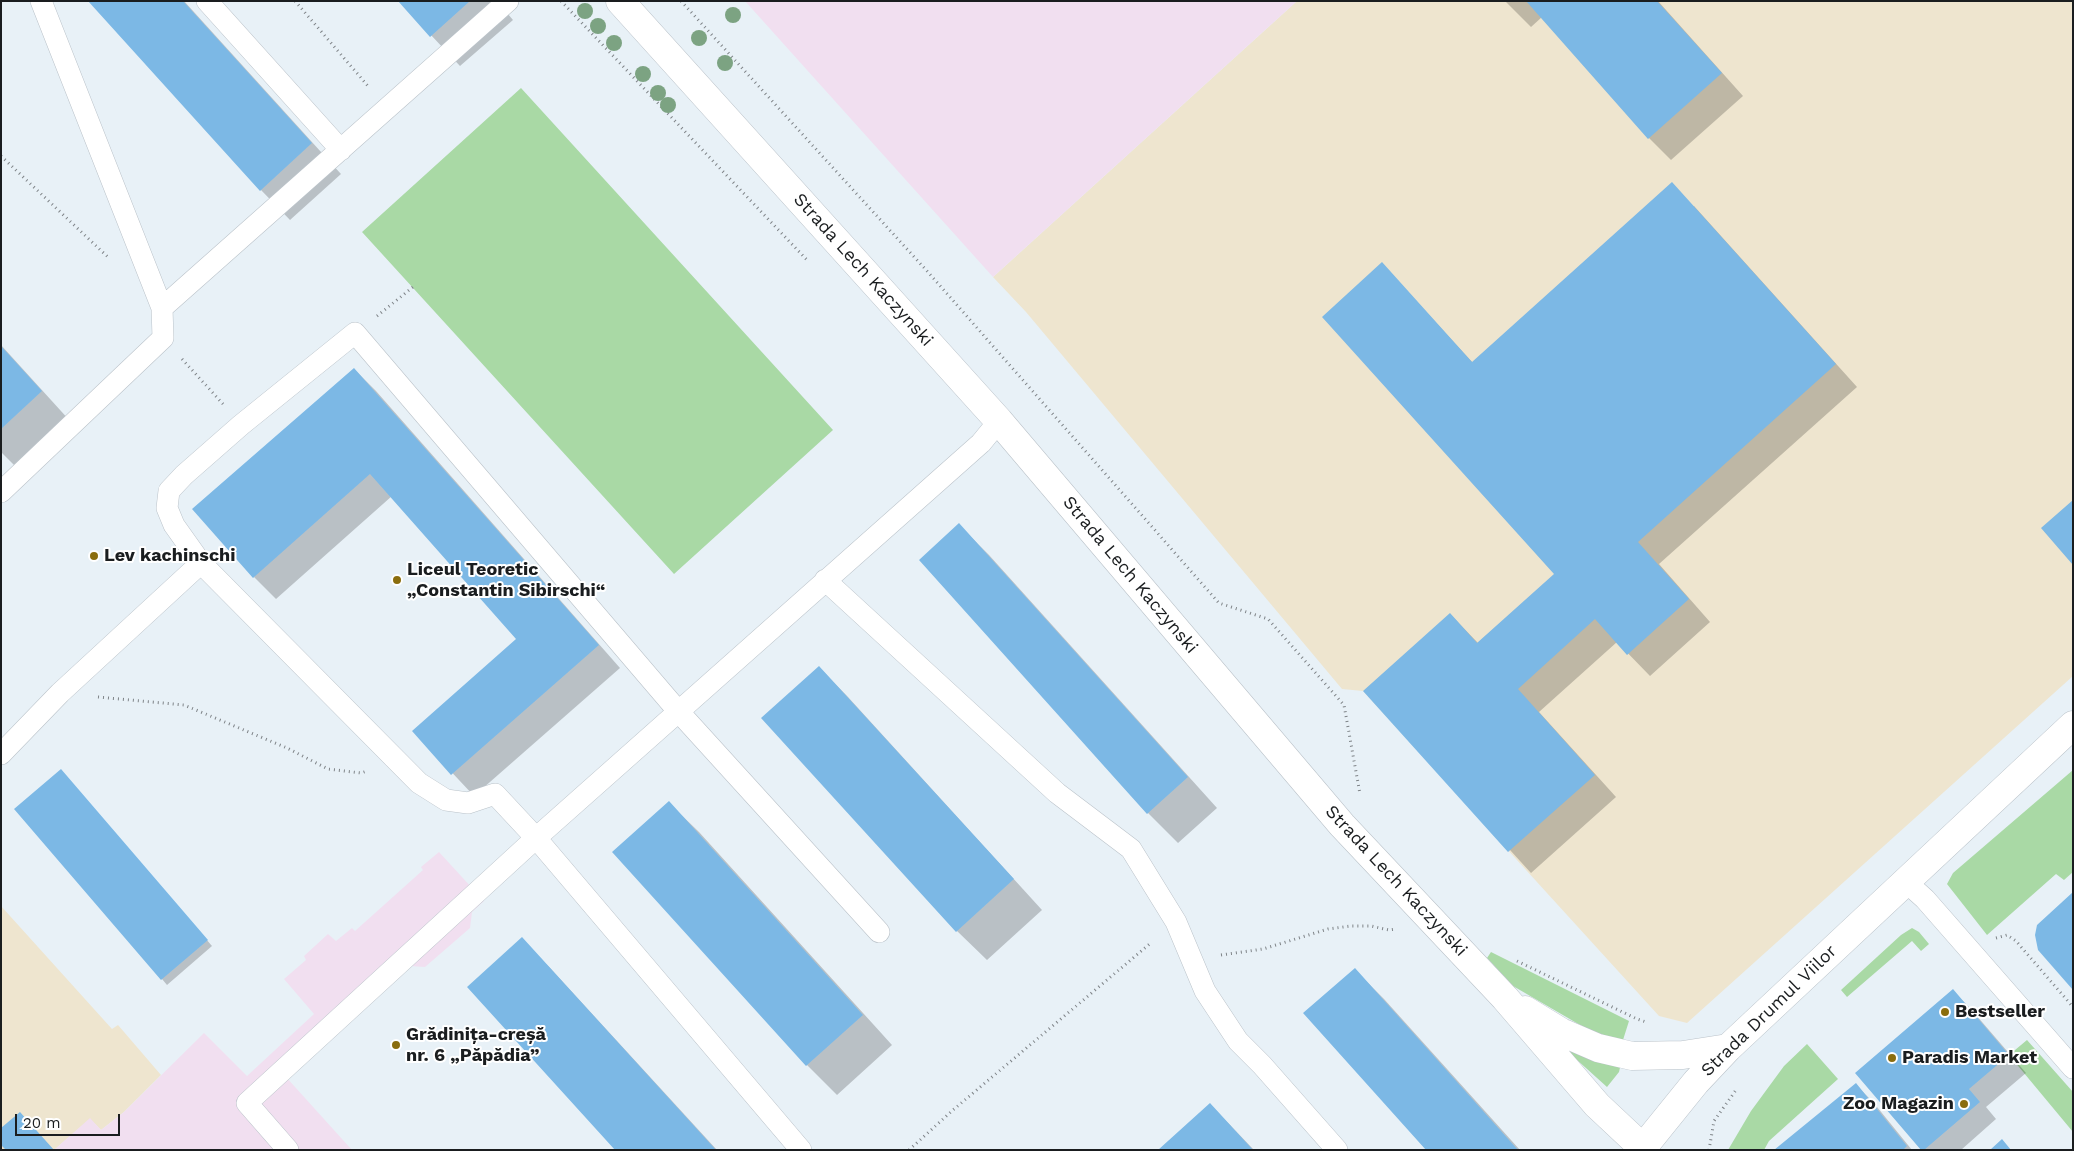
<!DOCTYPE html>
<meta charset="utf-8">
<style>
body{margin:0}
#map{position:relative;width:2074px;height:1151px;overflow:hidden;background:#e8f1f7;font-family:"Work Sans",sans-serif}
canvas{display:block}
.frame{position:absolute;inset:0;border:2px solid #1a1d1f;pointer-events:none}
.scale{position:absolute;left:15px;top:1114px;width:105px;height:22px;box-sizing:border-box;border:2px solid #1a1d1f;border-top:0;padding-left:6px;font-size:15px;line-height:18px;white-space:nowrap;color:#1a1d1f;-webkit-text-stroke:4px #fff;paint-order:stroke}
</style>
<div id="map">
<canvas width="2074" height="1151"></canvas>
<div class="frame"></div>
<div class="scale">20 m</div>
</div>
<script>
const context = document.querySelector('canvas').getContext('2d');
context.lineJoin = 'round';
function fill(path, color) {
  context.fillStyle = color;
  context.fill(path, 'evenodd');
}
function toPath(rows) {
  const path = new Path2D();
  for (const r of rows) {
    path.moveTo(r[0], r[1]);
    for (let i = 2; i < r.length; i += 2) path.lineTo(r[i], r[i + 1]);
  }
  return path;
}
function strokePath(path, color, width, dash) {
  context.strokeStyle = color;
  context.lineWidth = width;
  context.lineCap = dash ? 'butt' : 'round';
  context.setLineDash(dash || []);
  context.stroke(path);
}
function label(font, color, halo, rows, align = 'center') {
  context.font = font + ' "Work Sans",sans-serif';
  context.lineWidth = 4;
  context.setLineDash([]);
  context.textBaseline = 'middle';
  context.strokeStyle = halo;
  context.fillStyle = color;
  for (const [text, x, y, turn = 0] of rows) {
    context.save();
    context.translate(x, y);
    context.rotate((+turn || 0) * Math.PI / 180);
    context.textAlign = isNaN(turn) ? turn : align;
    if (halo) context.strokeText(text, 0, 0);
    context.fillText(text, 0, 0);
    context.restore();
  }
}
fill(toPath([
 [1297,1,2073,1,2073,676,1687,1023,1659,1016,1363,691,1342,689,1026,312,993,277],
 [1,906,112,1029,118,1025,161,1075,124,1112,101,1130,90,1119,54,1150,1,1150]
]), '#eee5cf');
fill(toPath([
 [745,1,1297,1,993,277],
 [439,852,484,901,472,912,470,928,425,967,410,966,286,1077,352,1150,54,1150,90,1118,101,1130,124,1112,204,1033,247,1076,314,1014,284,979,306,960,304,956,328,934,336,941,352,928,355,931,423,870,421,867]
]), '#f1dff0');
fill(toPath([
 [521,88,833,430,674,574,362,232],
 [2073,770,2073,872,2064,880,2056,874,1987,935,1947,884,1953,873],
 [1912,928,1919,932,1929,944,1921,951,1912,941,1847,997,1841,990,1901,935],
 [1491,952,1629,1021,1623,1040,1599,1036,1513,986,1487,958],
 [2027,1040,2073,1092,2073,1132,2009,1055],
 [1807,1044,1838,1079,1769,1141,1764,1150,1728,1150,1751,1111,1784,1066],
 [1570,1045,1621,1063,1619,1072,1607,1087,1566,1050]
]), '#a9d9a5');
fill(toPath([
 [89,1,184,1,341,174,290,220,261,190],
 [399,1,497,1,513,20,460,66],
 [1505,1,1658,1,1743,96,1671,160,1649,138,1542,17,1531,27],
 [1694,206,1857,387,1659,564,1710,622,1650,676,1617,642,1539,712,1616,797,1531,873,1365,691,1450,614,1478,643,1556,574,1382,264,1473,363],
 [1,345,71,422,19,470,1,452],
 [354,369,376,391,620,668,474,796,413,731,518,639,392,496,276,599,254,577],
 [959,525,989,555,1217,808,1178,843,1148,813],
 [819,667,848,697,1042,910,987,960,957,931],
 [66,776,212,946,167,985,162,979],
 [669,803,699,832,892,1045,837,1095,807,1065,614,852],
 [522,939,551,969,717,1150,617,1150],
 [1354,969,1384,999,1520,1150,1427,1150],
 [1953,991,1970,1008,2026,1073,1986,1107,1996,1119,1961,1150,1922,1150],
 [1856,1085,1873,1102,1912,1150,1776,1150],
 [1210,1104,1254,1150,1160,1150]
]), '#0003');
fill(toPath([
 [88,1,183,1,312,143,260,191],
 [398,1,470,1,430,37],
 [1526,1,1657,1,1722,73,1648,139],
 [1672,182,1836,364,1638,542,1689,599,1627,655,1595,619,1518,689,1595,775,1508,852,1363,691,1450,613,1477,643,1554,574,1322,317,1382,262,1472,362],
 [1,346,42,391,1,429],
 [354,368,599,645,451,775,412,731,516,639,370,474,253,578,192,509],
 [2073,500,2073,565,2041,528],
 [959,523,1188,777,1147,814,919,560],
 [819,666,1014,879,956,932,761,718],
 [61,769,208,940,161,980,14,809],
 [669,801,863,1015,806,1066,612,852],
 [2073,892,2073,990,2038,950,2035,935,2037,925],
 [522,937,716,1150,615,1150,467,987],
 [1355,968,1518,1150,1426,1150,1303,1013],
 [1953,989,2009,1055,1969,1089,1980,1102,1924,1150,1921,1150,1855,1073],
 [1856,1083,1907,1146,1903,1150,1774,1150],
 [1210,1103,1253,1150,1158,1150],
 [20,1112,54,1150,6,1150,1,1145,1,1128],
 [2002,1139,2011,1150,1990,1150]
]), '#7cb8e5');
const service = toPath([
 [41,1,162,308],
 [207,1,341,150],
 [1,492,163,338,162,308,508,1],
 [825,580,1057,793,1131,849,1176,922,1205,991,1238,1041,1262,1065,1337,1150],
 [1,754,60,693,201,563],
 [1905,881,1925,899,2073,1068],
 [288,1150,247,1103,536,838,981,443,999,421],
 [801,1150,536,838,495,794,468,803,446,800,419,783,201,563,174,525,167,508,169,491,184,475,241,425,355,333,678,711,879,932]
]);
const minor = toPath([
 [620,1,999,421,1342,825,1505,998,1597,1105,1645,1150],
 [1525,1010,1561,1032,1598,1048,1632,1056,1683,1055,1728,1048],
 [1641,1150,1696,1082,1728,1048,2073,725]
]);
strokePath(service, '#bac2c9', 22);
strokePath(minor, '#bac2c9', 29);
strokePath(toPath([
 [295,1,368,86],
 [561,1,807,260],
 [681,1,927,271,1219,603,1268,619,1344,705,1360,794],
 [1,156,110,259],
 [377,316,413,287],
 [182,359,223,404],
 [98,697,184,705,287,748,328,769,361,773,367,771],
 [1996,938,2007,935,2016,941,2073,1007],
 [1221,955,1263,949,1328,929,1351,926,1371,926,1389,930,1396,929],
 [1517,961,1637,1019,1646,1022],
 [909,1150,953,1110,1152,942],
 [1709,1150,1714,1121,1736,1090]
]), '#7e8387', 3, [1, 4]);
strokePath(service, '#fff', 21);
strokePath(minor, '#fff', 28);
context.fillStyle = '#7ca382';
for (const [x, y] of [
 [585,11],
 [733,15],
 [598,26],
 [699,38],
 [614,43],
 [725,63],
 [643,74],
 [658,93],
 [668,105]
]) {
  context.beginPath();
  context.arc(x, y, 8, 0, 2 * Math.PI);
  context.fill();
}
for (const [x, y, r, color] of [
 [94,556,5,"#8a6d0e"],
 [397,580,5,"#8a6d0e"],
 [1945,1012,5,"#8a6d0e"],
 [396,1045,5,"#8a6d0e"],
 [1892,1058,5,"#8a6d0e"],
 [1964,1104,5,"#8a6d0e"]
]) {
  const dot = new Path2D();
  dot.arc(x, y, r, 0, 2 * Math.PI);
  context.fillStyle = color;
  context.fill(dot);
  strokePath(dot, '#fff', 2);
}
label('18px', '#1a1d1f', '#fff', [
 ["Strada Lech Kaczynski",863,270,48],
 ["Strada Lech Kaczynski",1130,575,50],
 ["Strada Lech Kaczynski",1396,881,47],
 ["Strada Drumul Viilor",1769,1011,-44]
]);
label('bold 18px', '#1a1d1f', '#fff', [
 ["Lev kachinschi",104,556],
 ["Liceul Teoretic",407,570],
 ["„Constantin Sibirschi“",407,591],
 ["Bestseller",1955,1012],
 ["Grădinița-creșă",406,1035],
 ["nr. 6 „Păpădia”",406,1056],
 ["Paradis Market",1902,1058],
 ["Zoo Magazin",1954,1104,"right"]
], 'left');
</script>
